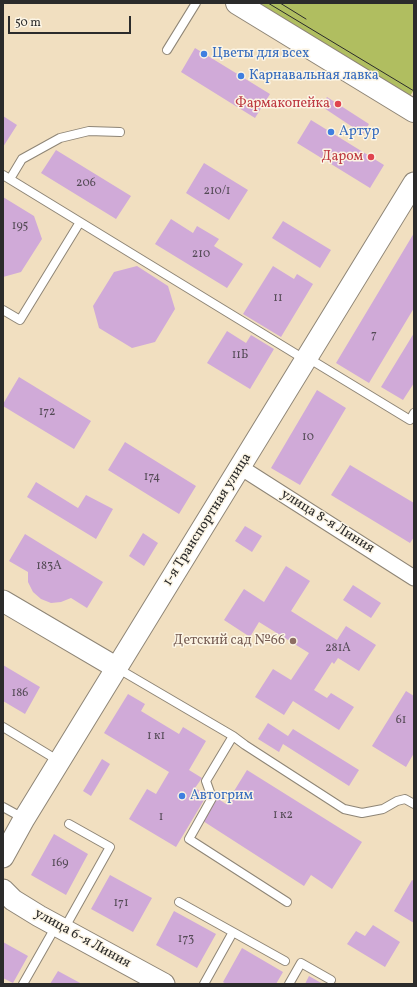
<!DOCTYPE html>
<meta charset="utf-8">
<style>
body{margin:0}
#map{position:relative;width:417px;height:987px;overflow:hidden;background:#f1dfc0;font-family:Vollkorn,serif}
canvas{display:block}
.frame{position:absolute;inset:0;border:4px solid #2b2b2b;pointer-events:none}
.scale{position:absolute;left:8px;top:16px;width:123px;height:18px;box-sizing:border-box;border:2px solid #2b2b2b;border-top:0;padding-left:5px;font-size:12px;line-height:14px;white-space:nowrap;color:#2b2b2b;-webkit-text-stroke:3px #fcf5e5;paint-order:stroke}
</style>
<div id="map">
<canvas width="417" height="987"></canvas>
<div class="frame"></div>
<div class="scale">50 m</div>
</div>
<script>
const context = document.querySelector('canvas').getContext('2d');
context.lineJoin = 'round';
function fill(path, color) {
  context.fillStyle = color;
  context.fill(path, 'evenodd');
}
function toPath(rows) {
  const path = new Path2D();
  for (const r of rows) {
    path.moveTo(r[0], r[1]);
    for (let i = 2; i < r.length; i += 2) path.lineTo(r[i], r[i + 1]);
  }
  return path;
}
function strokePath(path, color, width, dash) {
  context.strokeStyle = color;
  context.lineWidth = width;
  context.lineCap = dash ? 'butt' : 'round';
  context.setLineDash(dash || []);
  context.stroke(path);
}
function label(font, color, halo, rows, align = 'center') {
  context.font = font + ' Vollkorn,serif';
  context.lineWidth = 3;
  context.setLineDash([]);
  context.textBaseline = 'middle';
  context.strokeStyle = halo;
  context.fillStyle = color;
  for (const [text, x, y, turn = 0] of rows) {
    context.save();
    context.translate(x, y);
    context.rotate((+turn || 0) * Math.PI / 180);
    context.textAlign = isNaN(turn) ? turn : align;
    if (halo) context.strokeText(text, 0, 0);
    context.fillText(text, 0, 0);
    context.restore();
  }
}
fill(toPath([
 [256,3,414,3,414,90,410,96]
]), '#b0be60');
fill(toPath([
 [195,48,270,94,255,118,181,72],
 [327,97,369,124,363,134,321,106],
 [3,116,17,125,3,147],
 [311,120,384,165,370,188,297,143],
 [56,150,131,196,116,219,41,173],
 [204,163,248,190,229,220,186,193],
 [3,197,34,216,42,239,21,272,3,277],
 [171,219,193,233,197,226,219,239,214,246,243,264,227,288,155,244],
 [283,221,331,250,320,268,272,238],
 [414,233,414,308,369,383,336,363],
 [137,266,168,286,175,309,155,342,132,348,99,328,93,306,114,272],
 [273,266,294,279,297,274,313,284,281,337,243,314],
 [227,331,246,343,251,335,274,349,250,389,207,363],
 [414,333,414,383,403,400,381,387],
 [19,377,91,421,74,449,3,406,3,404],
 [317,390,346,408,300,485,271,468],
 [125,442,196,486,179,514,108,470],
 [350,465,414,503,414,537,410,543,331,495],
 [36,482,78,508,86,495,113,509,96,539,27,497],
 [245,526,262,536,252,552,235,541],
 [143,533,158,543,144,566,129,556],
 [25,534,103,582,87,608,71,598,61,602,51,603,41,599,33,592,28,582,28,572,9,561],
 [286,566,310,581,291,611,337,640,346,626,376,645,359,671,338,658,334,664,332,662,314,690,327,698,331,693,354,707,339,730,293,701,284,715,255,697,273,669,291,680,309,653,259,622,250,637,224,620,244,589,264,602],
 [353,585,381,603,371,618,343,600],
 [3,665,40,687,25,714,3,701],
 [406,691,414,696,414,753,406,767,372,746],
 [128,694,145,704,141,711,179,734,183,727,206,741,189,770,202,778,195,788,207,795,176,847,129,819,147,789,156,794,169,772,104,733],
 [268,723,288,736,293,729,359,770,349,786,283,744,279,752,258,739],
 [102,759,110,764,91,796,83,791],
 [247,770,362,842,332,889,311,875,304,886,203,821,217,798,226,804],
 [54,834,88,854,66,895,31,875],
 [110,875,152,898,133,932,91,909],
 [412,880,414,881,414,923,394,911],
 [174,911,216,934,197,968,156,945],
 [373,925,400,942,385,967,347,944,356,931,365,936],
 [3,942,28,956,13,983,3,978],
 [242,948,283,972,276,984,226,984,223,982],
 [58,971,82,984,50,984],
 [309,976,323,984,305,984]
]), '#d0aad8');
const lane = toPath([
 [167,50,196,3],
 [3,175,304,359],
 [10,179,22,159,60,138,89,131,120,132],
 [3,310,20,320,80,222],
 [308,358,410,420,414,413],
 [117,668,233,736,245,745,344,809,362,813,383,809,397,801,405,799,414,804],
 [3,727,59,761],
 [233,736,206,781,212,798,189,839,287,902],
 [3,807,23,818],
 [179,902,285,961],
 [64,929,110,847,69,824],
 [23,984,56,926],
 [204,984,233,932],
 [289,984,301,963,331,980]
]);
const street = toPath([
 [240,467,414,578]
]);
const secondary = toPath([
 [3,601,117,668],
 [3,857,24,819,414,183],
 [3,890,13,900,39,916,164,984]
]);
const primary = toPath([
 [237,3,414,111]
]);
strokePath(lane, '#8e8576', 10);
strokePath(street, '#8e8576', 17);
strokePath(secondary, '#8e8576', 23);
strokePath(primary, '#8e8576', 24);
strokePath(lane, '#fff', 8);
strokePath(street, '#fff', 15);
strokePath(secondary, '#fff', 21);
strokePath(primary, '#fff', 22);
strokePath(toPath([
 [268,3,414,91],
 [280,3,306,19]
]), '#2b2b2b', 1);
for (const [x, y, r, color] of [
 [204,54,4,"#3f7fe0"],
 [241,76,4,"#3f7fe0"],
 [338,104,4,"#e0444e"],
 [331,132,4,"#3f7fe0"],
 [371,157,4,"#e0444e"],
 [293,641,4,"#8d6e63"],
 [182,796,4,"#3f7fe0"]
]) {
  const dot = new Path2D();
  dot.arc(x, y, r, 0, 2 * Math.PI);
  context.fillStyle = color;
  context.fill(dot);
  strokePath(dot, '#fcf5e5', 1.5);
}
label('12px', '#544b56', null, [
 ["206",86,184],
 ["210/1",217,192],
 ["195",20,227],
 ["210",201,255],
 ["11",278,299],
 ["7",374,336],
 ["11Б",240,356],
 ["172",47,413],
 ["10",308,438],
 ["174",152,478],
 ["183А",49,567],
 ["281А",338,649],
 ["186",20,694],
 ["61",401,721],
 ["1 к1",156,737],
 ["1 к2",283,816],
 ["1",161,818],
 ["169",60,864],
 ["171",121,904],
 ["173",186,940]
]);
label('14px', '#366cbe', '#fcf5e5', [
 ["Цветы для всех",212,54],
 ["Карнавальная лавка",249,76],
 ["Артур",339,132],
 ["Автогрим",190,796]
], 'left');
label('14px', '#be3a42', '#fcf5e5', [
 ["Фармакопейка",330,104],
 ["Даром",363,157]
], 'right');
label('14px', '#2b2b2b', '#fcf5e5', [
 ["1-я Транспортная улица",208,520,-58],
 ["улица 8-я Линия",327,522,32],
 ["улица 6-я Линия",82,939,29]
]);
label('14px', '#785e54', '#fcf5e5', [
 ["Детский сад №66",285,641]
], 'right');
</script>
